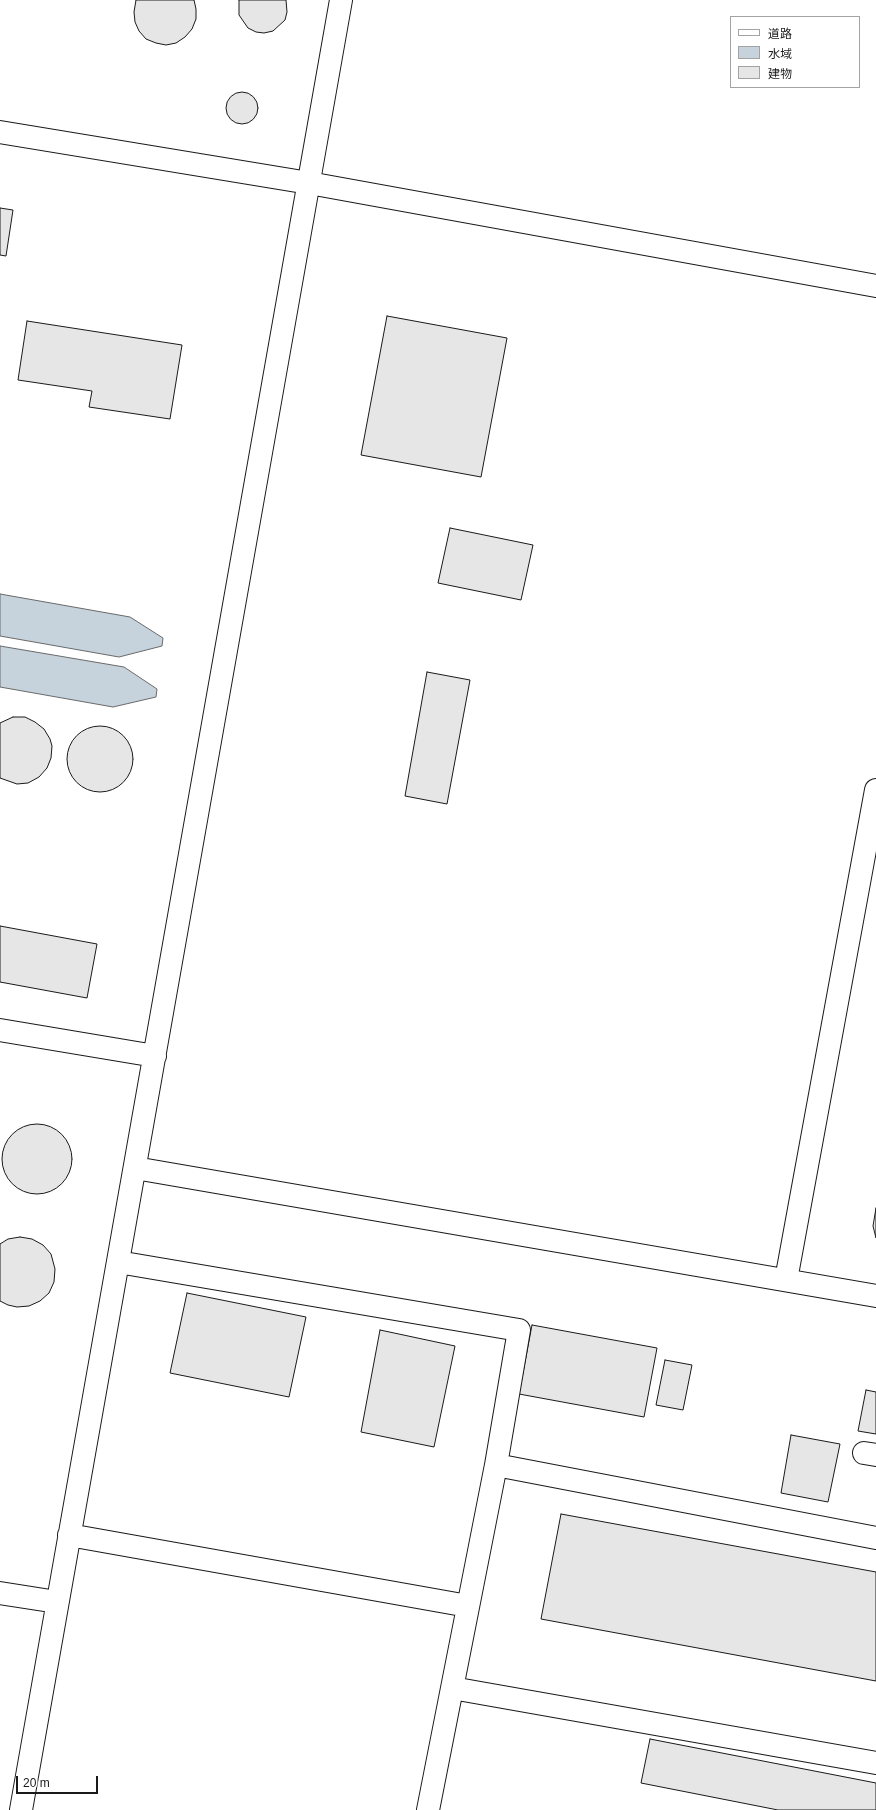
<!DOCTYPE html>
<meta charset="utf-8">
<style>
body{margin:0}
#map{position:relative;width:876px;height:1810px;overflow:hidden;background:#fff;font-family:Helvetica,"Noto Sans JP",sans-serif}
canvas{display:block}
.legend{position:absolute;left:730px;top:16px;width:130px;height:72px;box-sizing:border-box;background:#fff;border:1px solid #a3a3a3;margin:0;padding:5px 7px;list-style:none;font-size:12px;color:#1a1a1a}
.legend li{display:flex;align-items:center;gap:8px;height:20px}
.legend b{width:20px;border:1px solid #a3a3a3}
.scale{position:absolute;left:16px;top:1776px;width:82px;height:18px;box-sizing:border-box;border:2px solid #1a1a1a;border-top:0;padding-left:5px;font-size:12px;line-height:14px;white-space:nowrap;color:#1a1a1a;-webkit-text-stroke:3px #fff;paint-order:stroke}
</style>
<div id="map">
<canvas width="876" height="1810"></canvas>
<ul class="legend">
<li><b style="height:5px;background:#fff"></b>道路</li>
<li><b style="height:11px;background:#c6d2dc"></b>水域</li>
<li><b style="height:11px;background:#e6e6e6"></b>建物</li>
</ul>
<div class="scale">20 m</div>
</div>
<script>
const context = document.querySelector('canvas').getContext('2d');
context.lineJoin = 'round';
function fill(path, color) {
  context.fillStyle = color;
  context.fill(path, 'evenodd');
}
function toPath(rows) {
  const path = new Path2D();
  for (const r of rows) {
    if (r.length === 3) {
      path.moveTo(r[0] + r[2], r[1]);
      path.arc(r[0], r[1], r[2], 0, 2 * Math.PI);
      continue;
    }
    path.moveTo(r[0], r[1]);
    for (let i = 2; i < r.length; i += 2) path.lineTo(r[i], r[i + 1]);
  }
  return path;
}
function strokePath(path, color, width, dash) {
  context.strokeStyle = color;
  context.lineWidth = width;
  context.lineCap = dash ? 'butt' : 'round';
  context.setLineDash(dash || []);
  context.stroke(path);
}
const water = toPath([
 [0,594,130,617,163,638,162,646,119,657,0,636,0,594],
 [0,646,124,667,157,689,156,697,113,707,0,687,0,646]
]);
fill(water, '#c6d2dc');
strokePath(water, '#6a6a6a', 1);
const building = toPath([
 [136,0,194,0,196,9,196,19,192,29,185,37,176,43,166,45,156,43,146,39,139,31,135,22,134,12,136,0],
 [239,0,286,0,287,12,285,20,273,31,264,33,256,32,248,28,239,15,239,0],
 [242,108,16],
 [0,208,13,210,6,256,0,255,0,208],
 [387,316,507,338,481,477,361,455,387,316],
 [27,321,182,345,170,419,89,407,92,391,18,380,27,321],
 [450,528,533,545,521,600,438,583,450,528],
 [427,672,470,680,447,804,405,796,427,672],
 [13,717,25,717,35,722,44,729,50,739,52,746,51,758,47,768,39,777,28,783,17,784,0,778,0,723,13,717],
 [100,759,33],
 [0,926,97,944,87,998,0,982,0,926],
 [37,1159,35],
 [876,1208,876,1238,873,1226,876,1208],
 [20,1237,32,1239,43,1245,51,1254,55,1269,54,1282,49,1293,40,1301,29,1306,17,1307,8,1305,0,1301,0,1244,8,1239,20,1237],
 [187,1293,306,1317,289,1397,170,1373,187,1293],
 [532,1325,657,1348,644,1417,519,1394,532,1325],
 [380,1330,455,1346,434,1447,361,1432,380,1330],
 [665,1360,692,1365,683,1410,656,1405,665,1360],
 [866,1390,876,1392,876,1434,858,1431,866,1390],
 [791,1435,840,1444,828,1502,781,1493,791,1435],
 [561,1514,876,1572,876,1681,541,1619,561,1514],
 [650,1739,876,1783,876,1810,778,1810,641,1783,650,1739]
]);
fill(building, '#e6e6e6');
strokePath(building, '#1a1a1a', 1);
const minor = toPath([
 [0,132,309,183,876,286],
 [0,1030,155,1056],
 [135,1168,876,1296],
 [118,1262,519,1330,496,1465],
 [786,1280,876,790],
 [864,1453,876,1455],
 [69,1535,468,1606],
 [0,1593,57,1602],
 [452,1688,876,1763],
 [21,1810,341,0],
 [428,1810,496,1465,876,1538]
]);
strokePath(minor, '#1a1a1a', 24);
strokePath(minor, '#fff', 22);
</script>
